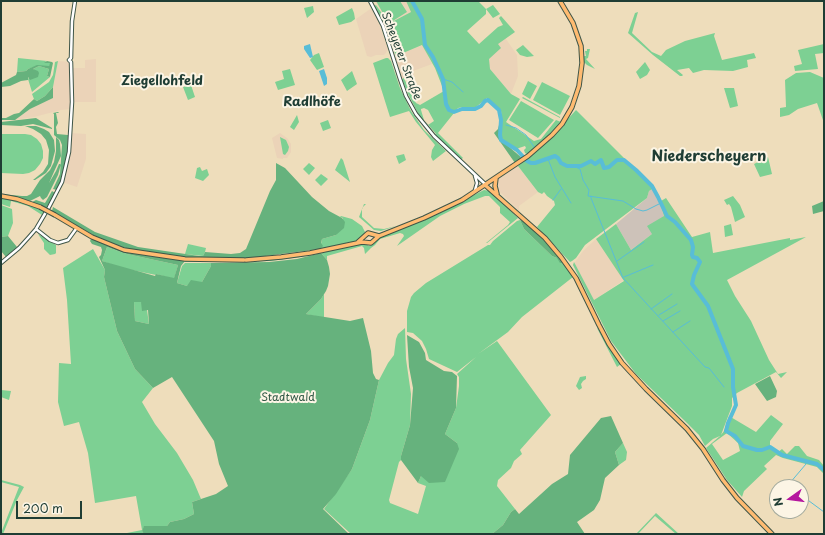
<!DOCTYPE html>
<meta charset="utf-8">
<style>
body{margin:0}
#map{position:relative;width:825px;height:535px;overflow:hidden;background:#edb;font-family:"Playpen Sans",sans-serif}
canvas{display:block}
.frame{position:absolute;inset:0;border:2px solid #1f3d34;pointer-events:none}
.north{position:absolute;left:769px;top:479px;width:40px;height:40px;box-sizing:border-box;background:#fcf5e5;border:1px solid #a4ab9e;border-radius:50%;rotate:256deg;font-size:11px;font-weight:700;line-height:16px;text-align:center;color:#1f3d34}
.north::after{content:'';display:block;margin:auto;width:14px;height:18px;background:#b5179e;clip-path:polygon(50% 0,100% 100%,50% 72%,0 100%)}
.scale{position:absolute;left:16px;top:501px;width:66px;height:18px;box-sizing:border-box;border:2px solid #1f3d34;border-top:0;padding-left:5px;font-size:12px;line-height:14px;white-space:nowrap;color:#1f3d34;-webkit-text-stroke:3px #fcf5e5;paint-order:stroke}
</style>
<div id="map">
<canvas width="825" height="535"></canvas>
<div class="frame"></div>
<div class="north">N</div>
<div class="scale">200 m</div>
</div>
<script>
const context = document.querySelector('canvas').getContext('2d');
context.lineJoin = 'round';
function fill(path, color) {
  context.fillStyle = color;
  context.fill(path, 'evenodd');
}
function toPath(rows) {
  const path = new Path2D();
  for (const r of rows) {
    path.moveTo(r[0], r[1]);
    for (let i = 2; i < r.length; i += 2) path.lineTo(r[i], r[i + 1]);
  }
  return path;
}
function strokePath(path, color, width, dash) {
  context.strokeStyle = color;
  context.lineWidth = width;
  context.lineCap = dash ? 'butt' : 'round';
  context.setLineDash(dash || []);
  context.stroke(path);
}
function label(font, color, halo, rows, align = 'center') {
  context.font = font + ' "Playpen Sans",sans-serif';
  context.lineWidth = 4;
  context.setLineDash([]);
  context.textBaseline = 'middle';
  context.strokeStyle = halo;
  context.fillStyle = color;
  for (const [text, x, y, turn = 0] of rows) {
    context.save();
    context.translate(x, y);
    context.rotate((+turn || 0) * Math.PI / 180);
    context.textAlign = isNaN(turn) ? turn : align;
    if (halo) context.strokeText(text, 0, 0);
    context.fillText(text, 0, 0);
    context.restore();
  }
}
fill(toPath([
 [375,1,406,1,411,12,388,24],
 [373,7,388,49,386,53,384,55,376,55,371,57,367,56,356,19],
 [501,26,506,39,517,55,518,76,511,94,490,69,482,42],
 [423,45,432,64,413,71,414,75,401,79,395,56],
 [96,59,96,102,72,102,71,109,61,110,34,117,15,120,30,109,53,98,53,87,58,61,71,62,72,68,85,68,85,60],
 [71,133,86,134,86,159,77,187,62,182,65,174],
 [280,133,287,138,291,144,291,152,287,158,283,158,283,159,277,158,272,138],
 [518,166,538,192,519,206,519,211,499,191,496,183,497,180],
 [596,239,624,280,591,302,573,265,583,251]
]), '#ebd3b8');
fill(toPath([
 [654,188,661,201,661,206,664,216,652,234,631,250,616,224,647,198,649,191]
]), '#cdc2b9');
fill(toPath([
 [376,1,400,1,407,12,388,24,411,12,406,1,478,1,486,9,493,5,500,14,493,18,486,9,486,14,467,31,479,44,498,27,503,25,499,18,501,16,515,32,498,44,501,48,489,59,490,69,511,94,520,99,506,122,534,141,541,139,556,120,561,122,551,134,527,154,525,153,524,150,526,148,525,146,516,149,501,139,500,135,502,121,501,111,500,109,498,111,497,107,490,100,487,98,476,107,467,108,463,107,458,108,438,133,463,158,460,160,435,135,436,134,425,121,428,125,434,121,428,110,424,108,421,109,421,110,424,120,421,119,408,94,402,79,404,78,413,98,416,103,420,105,444,91,435,68,422,45,396,56,385,27,374,6,376,5,388,22],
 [313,6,314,12,307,18,304,8],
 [352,8,354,13,355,19,351,22,339,25,336,17],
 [638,12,632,33,652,52,661,56,666,50,685,41,715,33,714,36,722,60,754,53,756,58,747,60,748,67,733,71,704,70,693,73,689,68,677,70,683,75,682,76,680,76,653,55,628,33,635,13],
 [824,44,824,53,815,54,818,69,795,71,794,66,802,64,798,50],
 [523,45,534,56,527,57,520,55,516,50],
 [587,49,590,49,588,58,586,59,595,69,587,65,584,62,584,56,586,56,585,51,587,51],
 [319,53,324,67,317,70,310,60,314,55],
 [18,58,47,61,45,62,51,63,49,66,37,66,28,69,26,71,17,72],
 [386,58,388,58,391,61,400,88,411,111,424,130,446,151,433,161,431,157,432,150,435,145,416,122,409,111,390,117,373,63],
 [58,61,53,87,45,96,37,101,34,99,32,94,49,82,53,75,55,62],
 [645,62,650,70,647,75,640,79,636,72],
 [39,66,49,69,47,76,50,77,32,92,28,79,34,70,33,69],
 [290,69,295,85,278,90,275,82,284,79,282,71],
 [352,71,357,84,347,91,341,80],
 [810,72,824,78,824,123,817,103,798,109,789,115,780,117,780,108,786,107,785,80,796,73],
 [528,81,537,86,530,99,522,94],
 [542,82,570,96,560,115,533,100],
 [191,85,195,97,188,100,183,87],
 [724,88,734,88,738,106,730,108],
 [523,97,560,117,560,118,522,98],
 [521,101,554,120,538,138,509,120],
 [576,110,654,188,649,191,647,198,585,245,576,258,572,261,570,262,537,227,555,205,554,201,547,196,544,192,542,194,538,192,518,166,547,142],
 [297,115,299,122,294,130,290,127],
 [328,120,331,128,323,131,320,123],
 [1,134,25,134,31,135,37,139,41,144,43,151,43,158,40,164,35,170,29,173,23,174,1,173],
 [280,137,286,140,289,147,288,151,285,155,283,154],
 [404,154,406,160,399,164,396,156],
 [768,157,772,174,760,177,754,164],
 [341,158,343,160,350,182,335,170],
 [309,163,315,168,309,175,303,169],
 [200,167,202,171,207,169,209,175,203,181,195,178,197,168],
 [321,174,328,179,321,186,315,180],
 [484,190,490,191,518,218,487,243,486,243,508,225,510,222,500,213,500,207,489,196,485,196,464,204,440,216,397,246,404,236,403,234,400,233,380,239,375,245,371,248,365,254,364,248,362,246,327,256,327,260,321,253,364,243,369,246,372,245,380,237,428,218],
 [733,196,740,205,745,217,735,222,731,207,729,204,727,205,724,200],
 [1,197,16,200,44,211,42,215,28,206,11,201,10,207,1,204],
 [666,198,692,237,710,232,713,253,790,238,790,240,806,237,727,280,735,296,751,321,769,360,778,374,787,372,781,378,776,372,737,393,732,398,732,406,721,435,724,431,729,416,756,432,771,415,783,424,770,441,770,447,777,453,782,449,787,454,795,446,799,446,807,456,819,460,824,466,824,474,817,467,783,458,776,455,764,466,767,469,744,491,742,497,727,480,706,448,720,436,713,439,705,446,699,435,687,423,636,374,611,341,573,265,574,262,594,300,624,281,596,239,616,224,631,250,652,234,647,226,664,216,661,206,661,201],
 [727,433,738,443,740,451,723,460,712,444],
 [364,204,366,204,362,208,362,217,374,228,384,229,396,226,381,231,374,230,359,217],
 [1,205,12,209,13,223,8,236,1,237],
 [341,216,352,219,362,226,365,232,363,238,358,241,320,249,322,239,336,235,343,218,340,217],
 [520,220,524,229,552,256,557,258,561,258,573,277,522,317,508,332,478,354,497,341,551,415,520,450,522,454,514,461,511,468,498,480,497,486,515,509,511,512,503,525,492,534,351,534,324,509,352,469,370,420,379,380,388,363,394,355,396,339,398,334,405,328,406,359,411,394,410,425,401,456,401,460,399,462,389,500,390,503,418,514,426,486,418,483,421,476,457,443,445,434,456,408,459,386,459,377,457,374,476,357,457,372,429,359,426,349,422,341,413,333,407,332,407,311,411,297,414,293,426,283,488,245,490,245,493,241,517,221],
 [731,224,733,235,725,237,724,226],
 [38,234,56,245,56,253,55,254,50,255,44,249,44,243],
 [188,244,206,248,205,252,203,256,185,254],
 [107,247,127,254,178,265,174,279,156,274,156,275,122,268,102,261],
 [93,249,105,270,104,277,117,331,135,369,153,388,142,402,155,424,177,453,193,480,201,499,192,502,194,514,184,519,170,522,167,526,144,527,142,531,144,534,122,534,142,530,136,496,95,503,88,453,79,422,64,426,58,402,59,363,71,364,67,300,63,268],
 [308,256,270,261,241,262,185,262,185,261,239,262],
 [185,263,211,263,211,266,202,282,187,286,177,283,182,266],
 [324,294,324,318,306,314,321,299],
 [134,302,141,302,147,310,149,324,135,321],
 [597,328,600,330,621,364,617,367],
 [586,376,586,379,583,381,581,384,582,388,579,390,576,386,580,377],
 [1,390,11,391,9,400,1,397],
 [623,443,627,452,626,460,619,465,615,452],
 [1,480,20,485,24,487,17,500,3,534,1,533,19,487,1,482],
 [656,513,679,534,676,534,655,516,638,534,636,534]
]), '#7dd093');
fill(toPath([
 [47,61,52,62,53,63,50,77,47,76,49,69,39,66,33,69,38,71,39,73,38,77,30,80,28,77,28,80,21,81,10,86,1,87,1,83,16,75,17,72,26,71,28,69,37,65,49,66,50,63,44,63],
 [53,87,53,98,30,109,15,120,1,120,1,118,6,118,14,114,19,113,34,99,37,101,45,96],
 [58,112,59,113,56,113,58,123,56,127,57,134,68,135,67,156,61,181,57,190,53,189,60,174,62,145,60,140,54,135,54,114,53,113],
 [36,118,52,128,52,129,33,124,21,126,1,125,1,122],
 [499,125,499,135,501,140,522,158,515,163,494,133,498,129],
 [25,126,36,126,44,129,49,132,54,140,55,151,51,166,46,173,35,180,33,180,43,172,48,164,49,150,46,140,41,134,33,129],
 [56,137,59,140,60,144,61,156,49,183,56,171,59,164,61,164,58,175,47,197,43,200,41,198,40,196,30,201,1,194,22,196,27,196,31,194,40,180,50,170,54,162,56,151],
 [276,163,285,168,312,197,329,211,342,218,345,222,344,228,336,235,322,239,321,243,323,246,320,249,242,259,195,259,131,250,100,239,52,211,53,207,95,232,138,247,199,256,203,256,205,252,231,254,240,253,246,249,270,191,276,180],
 [52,191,55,193,46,208,32,202,36,200,45,203],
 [824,201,824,211,813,214,812,206],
 [520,220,525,222,553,249,561,258,562,263,560,263,557,258,552,256,524,229],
 [8,236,17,247,6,257,1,251,1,237],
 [91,239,125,251,136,254,185,261,181,266,177,283,187,286,191,280,202,282,211,266,211,263,269,262,297,259,321,253,327,260,329,267,330,274,328,286,326,291,321,299,306,314,350,321,363,318,371,351,373,373,376,379,379,380,370,420,352,469,336,494,323,509,349,534,144,534,142,531,144,526,167,526,170,522,184,519,194,514,192,502,216,494,228,486,219,464,214,441,172,377,153,388,135,369,117,331,104,277,105,270,99,257,101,255,102,250,101,247,92,244,90,241],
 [107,247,127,254,178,265,174,278,156,274,155,276,102,261],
 [134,302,141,302,142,311,148,310,149,324,135,321],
 [407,335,419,342,425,353,426,360,444,371,452,372,457,376,456,408,445,434,457,443,459,449,445,482,429,483,421,476,418,483,401,460,401,456,410,425,413,388,409,367],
 [770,376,777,391,776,397,767,401,755,384],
 [611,416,623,443,615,452,619,465,605,478,600,500,594,510,577,522,585,534,492,534,503,525,511,512,515,509,519,514,552,484,568,474,570,455,601,418]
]), '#66b27d');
fill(toPath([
 [310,44,313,57,310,58,304,49,304,46],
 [324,69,327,78,327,84,324,86,319,71]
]), '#58bdd7');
strokePath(toPath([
 [443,79,452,82,463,92],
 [506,125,516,128,526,135,534,147],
 [548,159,555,177,571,203],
 [573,166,580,169,583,180,589,190,588,196,623,201,636,209,643,211,647,210,661,203],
 [591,196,591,198,623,278,705,367,709,368,724,387],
 [553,200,561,189],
 [617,261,644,242],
 [624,277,653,265],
 [651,309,672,294],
 [659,315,677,304],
 [663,321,680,311],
 [673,332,690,321],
 [791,487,789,484,806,464,806,460],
 [801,495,824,512]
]), '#58bdd7', 1);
strokePath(toPath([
 [412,1,422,19,425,45,433,57,443,79,446,104,449,110,454,112,462,109,475,109,481,106,485,101,488,100,499,110,501,120,500,135,501,140,517,150,527,161,531,163,535,163,555,156,558,158,561,163,567,166,581,166,591,161,595,164,601,160,604,168,609,167,617,160,624,160,636,170,652,186,658,197],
 [658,197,667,216,675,222,691,240,693,247,692,255,693,257,697,258,700,262,694,275,692,284,708,306,733,369,733,387,736,405,728,423,726,431,735,436,743,446,757,450,762,450,770,447,782,455,817,464,824,470]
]), '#58bdd7', 4);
const minor = toPath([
 [370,1,383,26,400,79,406,96,416,114,434,136,485,184],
 [475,176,477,183,475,190],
 [48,209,62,182,69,152,72,102,71,62,69,60,71,58,72,21,75,1],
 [36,229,50,240,58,243,68,240,76,229],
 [1,263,19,248,29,237,36,229,46,212]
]);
const major = toPath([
 [496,178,495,186,497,194],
 [485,185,545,238,561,257,576,278,599,325,609,344,622,363,646,389,687,429,703,449,723,480,737,498,772,534],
 [1,196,17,199,40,207],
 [55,215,92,237,124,250,185,259,244,260],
 [358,242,368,233,379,236],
 [246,260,281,257,310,253,362,242,371,243,379,236,424,218,462,200,528,156,552,135,562,124,572,107,579,86,582,63,581,46,573,23,560,1]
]);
strokePath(minor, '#3e5548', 4.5);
strokePath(major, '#3e5548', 5.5);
strokePath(minor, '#fff', 2.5);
strokePath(major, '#ffbb71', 3.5);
const majorBridge = toPath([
 [40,207,55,215]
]);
strokePath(majorBridge, '#3e5548', 5.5, []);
strokePath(majorBridge, '#ffbb71', 3.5);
label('11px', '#1f3d34', '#fcf5e5', [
 ["Scheyerer Straße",401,56,69]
]);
label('11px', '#325a47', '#fcf5e5', [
 ["Stadtwald",288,398]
]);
label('bold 13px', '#1f3d34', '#fcf5e5', [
 ["Ziegellohfeld",162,81],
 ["Radlhöfe",312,102]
]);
label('bold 15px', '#1f3d34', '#fcf5e5', [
 ["Niederscheyern",709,157]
]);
</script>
